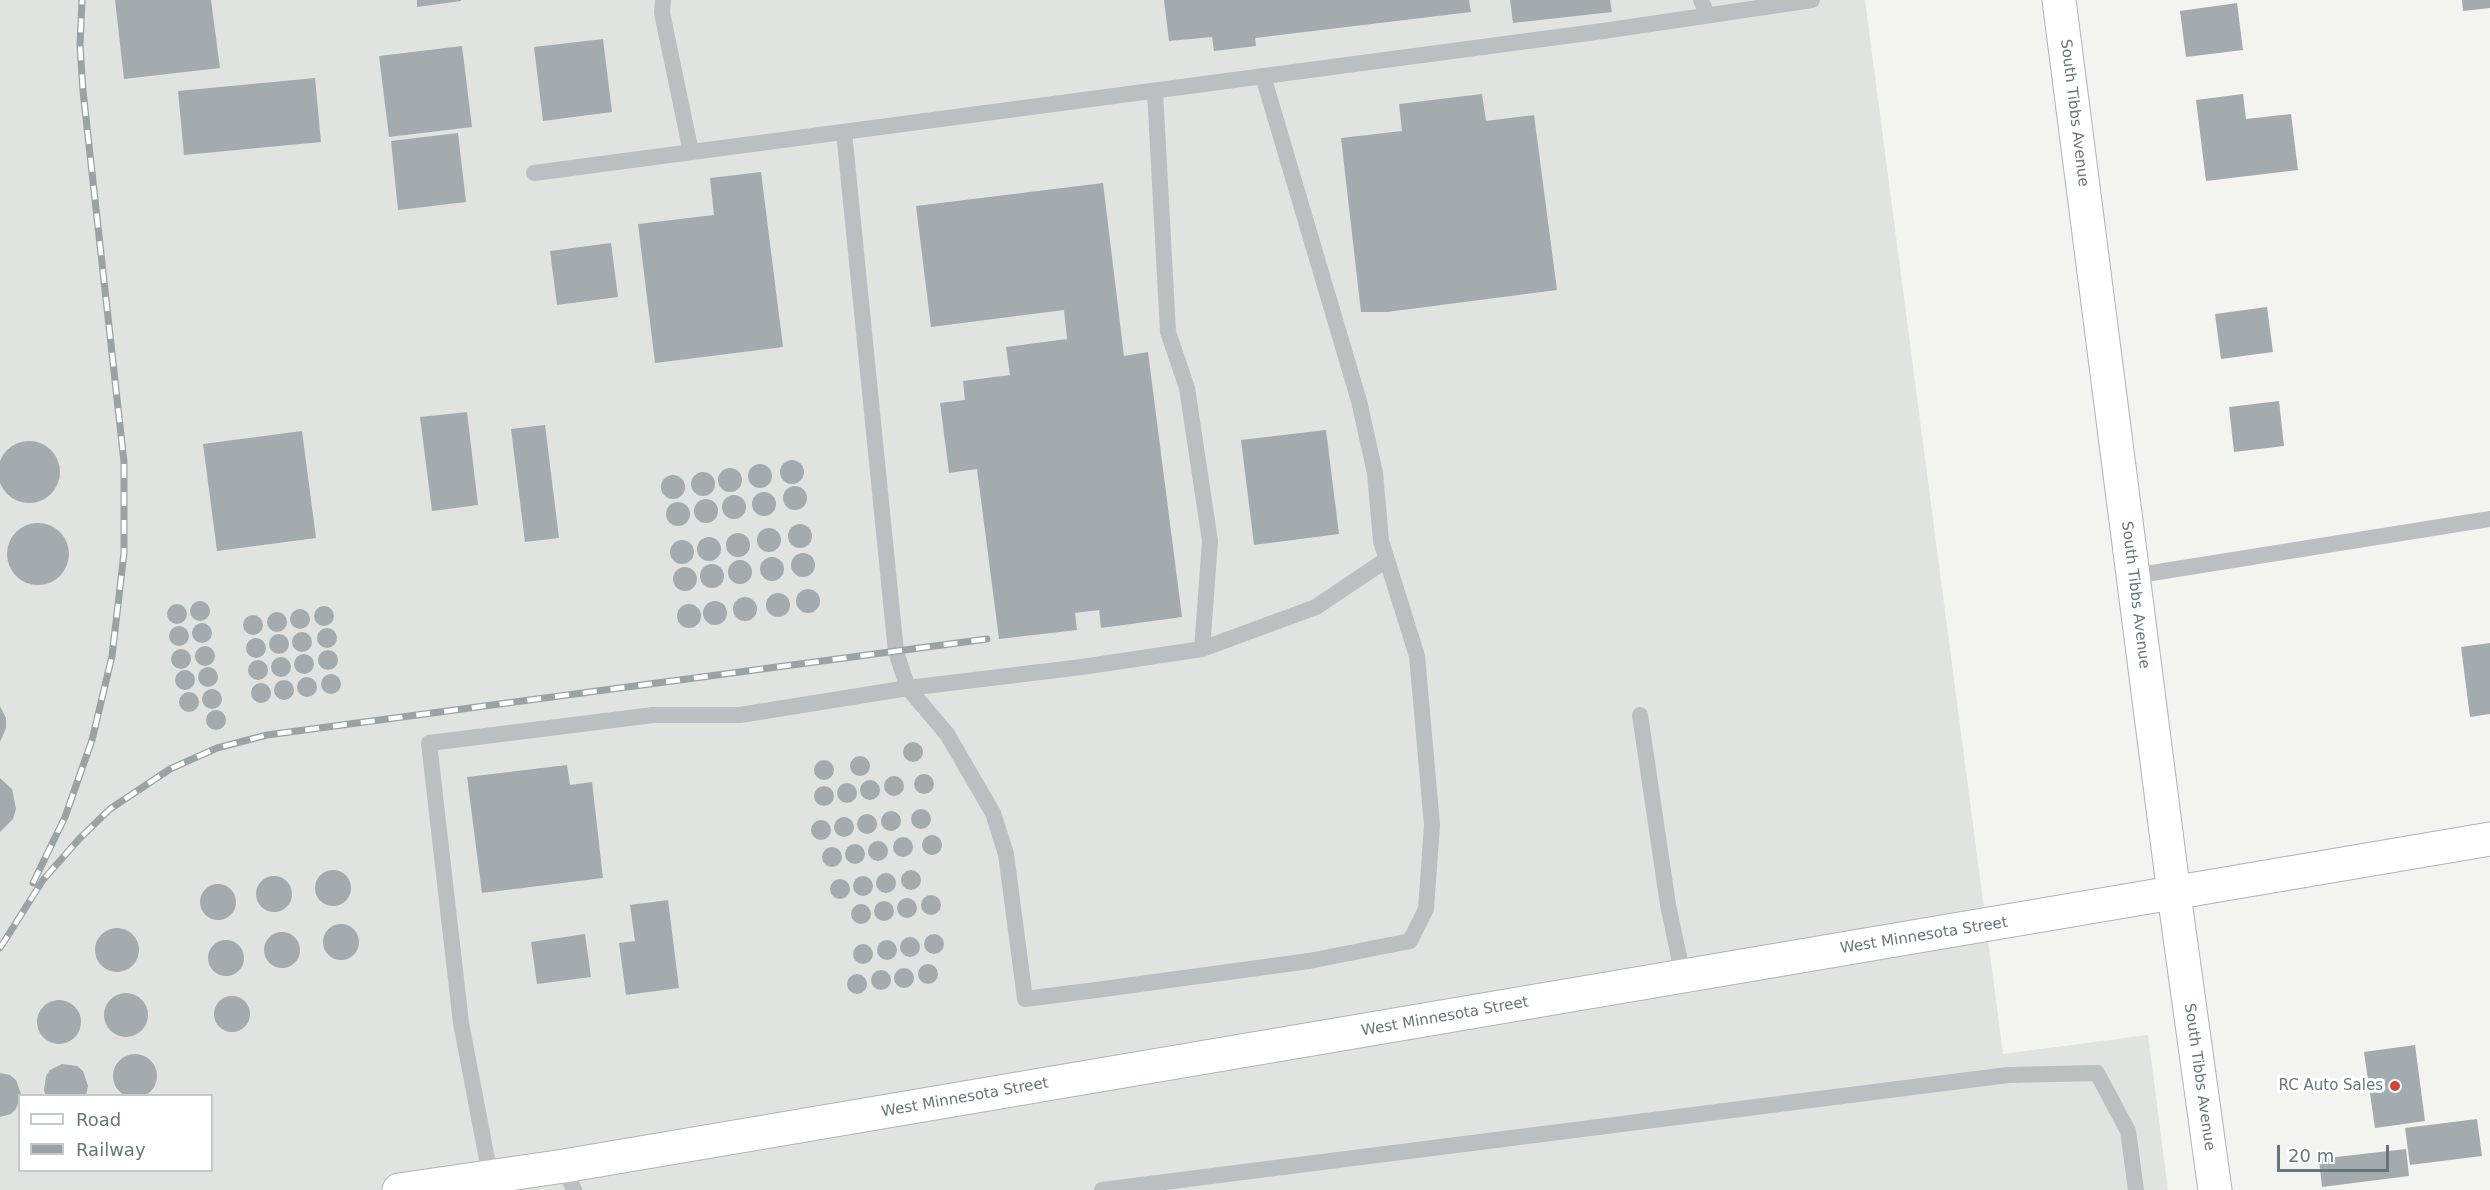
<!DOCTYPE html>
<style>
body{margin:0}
#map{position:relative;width:2490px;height:1190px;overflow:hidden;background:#f3f3f0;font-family:"DejaVu Sans",sans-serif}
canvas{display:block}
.legend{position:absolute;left:18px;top:1094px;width:195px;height:78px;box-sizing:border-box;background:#fff;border:2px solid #c2c8cb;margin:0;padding:8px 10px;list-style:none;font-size:18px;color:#66767d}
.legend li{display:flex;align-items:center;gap:12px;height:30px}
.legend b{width:30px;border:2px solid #c2c8cb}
.scale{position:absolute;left:2277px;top:1145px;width:112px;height:27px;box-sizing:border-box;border:3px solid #66767d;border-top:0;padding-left:8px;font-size:18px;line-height:21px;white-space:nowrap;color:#66767d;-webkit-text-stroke:4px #fff;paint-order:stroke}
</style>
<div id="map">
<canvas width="2490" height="1190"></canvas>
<ul class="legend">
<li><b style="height:8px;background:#fff"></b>Road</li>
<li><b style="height:8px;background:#9ba2a5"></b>Railway</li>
</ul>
<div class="scale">20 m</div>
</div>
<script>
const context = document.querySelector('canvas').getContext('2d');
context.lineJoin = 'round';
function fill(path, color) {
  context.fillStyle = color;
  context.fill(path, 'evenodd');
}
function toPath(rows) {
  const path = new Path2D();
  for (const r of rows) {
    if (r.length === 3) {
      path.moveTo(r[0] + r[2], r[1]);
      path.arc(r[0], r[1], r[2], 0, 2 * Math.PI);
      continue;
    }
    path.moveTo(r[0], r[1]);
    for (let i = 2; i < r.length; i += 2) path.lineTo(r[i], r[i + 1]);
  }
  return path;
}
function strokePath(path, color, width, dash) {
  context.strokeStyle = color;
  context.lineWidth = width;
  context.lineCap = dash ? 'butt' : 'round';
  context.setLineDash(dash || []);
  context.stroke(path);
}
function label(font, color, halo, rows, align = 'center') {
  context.font = font + ' "DejaVu Sans",sans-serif';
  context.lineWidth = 6;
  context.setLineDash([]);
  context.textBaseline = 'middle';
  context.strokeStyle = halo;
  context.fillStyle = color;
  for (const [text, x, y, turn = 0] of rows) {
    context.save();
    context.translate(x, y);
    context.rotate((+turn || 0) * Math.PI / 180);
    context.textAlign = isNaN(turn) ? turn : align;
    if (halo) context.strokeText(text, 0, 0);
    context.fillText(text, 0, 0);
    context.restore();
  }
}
fill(toPath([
 [0,0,1865,0,2003,1054,2148,1035,2168,1190,0,1190],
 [20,1096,212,1096,212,1170,20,1170]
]), '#e1e3e1');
fill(toPath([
 [115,0,211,0,220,68,124,79],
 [417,0,461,0,461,1,417,7],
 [1164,0,1469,0,1471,12,1255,38,1256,46,1214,51,1212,37,1169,41],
 [1510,0,1610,0,1612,12,1513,23],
 [2462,0,2490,0,2490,8,2463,11],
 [2237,3,2243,50,2186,57,2180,11],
 [603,39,612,112,543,121,534,47],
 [462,46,472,127,389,137,379,56],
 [315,78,321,142,184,155,178,91],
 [1482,94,1486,121,1534,115,1557,290,1387,312,1361,312,1341,138,1402,131,1399,104],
 [2243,94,2246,119,2291,114,2298,170,2206,181,2196,100],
 [458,133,466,202,398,210,391,141],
 [761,172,783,347,655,363,638,224,714,215,710,178],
 [1103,183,1124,356,1148,352,1182,617,1101,628,1099,610,1075,613,1077,630,999,639,977,469,949,473,940,403,965,400,963,381,1010,375,1006,347,1067,339,1064,310,931,327,916,206],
 [611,243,618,297,557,305,550,251],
 [2267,307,2273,352,2221,359,2215,314],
 [2279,401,2284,446,2234,452,2229,407],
 [467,412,478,505,432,511,420,417],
 [545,425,559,538,525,542,511,429],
 [1326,430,1339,534,1254,545,1241,440],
 [302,431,316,538,217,551,203,444],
 [29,472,31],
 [792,472,12],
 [760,476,12],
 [730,480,12],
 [703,484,12],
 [673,487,12],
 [795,498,12],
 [764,504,12],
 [734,507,12],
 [706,511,12],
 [678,514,12],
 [38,554,31],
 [800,536,12],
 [769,540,12],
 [738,545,12],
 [709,549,12],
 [682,552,12],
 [803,565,12],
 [772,569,12],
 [740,572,12],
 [712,576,12],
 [685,579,12],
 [808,601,12],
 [778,605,12],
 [745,609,12],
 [200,611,10],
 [715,613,12],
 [177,614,10],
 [689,616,12],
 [324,616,10],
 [300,619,10],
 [277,622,10],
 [253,625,10],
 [202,633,10],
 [179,636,10],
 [327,638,10],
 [302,642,10],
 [279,644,10],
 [256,648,10],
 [2490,643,2490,714,2470,717,2461,647],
 [205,656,10],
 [181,659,10],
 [328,660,10],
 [304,664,10],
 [281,667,10],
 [258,670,10],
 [208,677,10],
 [185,680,10],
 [331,684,10],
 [307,687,10],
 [284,690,10],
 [261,693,10],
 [212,699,10],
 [189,702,10],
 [0,706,6,718,6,728,0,742],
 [216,720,10],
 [913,752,10],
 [860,766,10],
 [824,770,10],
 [567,765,570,785,592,782,603,878,482,893,467,777],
 [924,784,10],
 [894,786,10],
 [0,778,12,789,16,809,13,819,0,832],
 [870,790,10],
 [847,793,10],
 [824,796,10],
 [921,819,10],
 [891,821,10],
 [867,824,10],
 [844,827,10],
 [821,830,10],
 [932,845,10],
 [903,847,10],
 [878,851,10],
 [855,854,10],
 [832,857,10],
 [911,880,10],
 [333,888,18],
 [886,883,10],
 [863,886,10],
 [274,894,18],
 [840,889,10],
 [218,902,18],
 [931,905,10],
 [907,908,10],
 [668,900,679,988,626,995,619,943,635,941,630,905],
 [884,911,10],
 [861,914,10],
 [341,942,18],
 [117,950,22],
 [282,950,18],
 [934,944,10],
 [585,934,591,977,537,984,531,942],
 [910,947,10],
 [887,950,10],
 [226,958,18],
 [863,954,10],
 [928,974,10],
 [904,978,10],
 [881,980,10],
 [857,984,10],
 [126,1015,22],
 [232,1014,18],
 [59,1022,22],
 [2415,1045,2425,1121,2375,1128,2364,1052],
 [135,1076,22],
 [62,1064,77,1066,83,1071,88,1086,86,1096,46,1096,44,1090,46,1076,50,1070],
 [0,1073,10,1075,16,1080,21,1094,16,1109,11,1114,0,1117],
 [2477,1119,2482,1156,2410,1165,2405,1128],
 [2406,1149,2409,1176,2322,1187,2319,1159]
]), '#a3abae');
const secondary = toPath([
 [2059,0,2174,894,2215,1190],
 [399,1190,564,1166,2490,839]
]);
strokePath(secondary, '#aeb3b6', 35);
strokePath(toPath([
 [663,0,662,13,691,152],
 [1701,0,1707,15],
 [844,132,896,652,908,688,947,734,993,813,1006,854,1025,999,1096,990,1309,961,1410,941,1426,909,1432,825,1417,656,1381,541,1375,473,1359,401,1263,76],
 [534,173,1603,31,1812,0],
 [2133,576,2490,519],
 [1202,649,1316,607,1386,560],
 [1640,715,1668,905,1683,976],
 [564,1166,574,1190],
 [490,1175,461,1023,429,743,653,715,740,715,908,688,1082,667,1202,649,1210,541,1187,388,1168,332,1155,91],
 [1102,1190,2008,1075,2097,1073,2128,1131,2136,1190]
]), '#bbbfc1', 16);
strokePath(secondary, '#fff', 33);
const rail = toPath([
 [33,883,65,817,92,740,112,656,124,553,124,462,83,91,80,45,82,0],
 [0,948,43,880,80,838,110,809,170,769,217,748,267,735,987,639]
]);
strokePath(rail, '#9ba2a5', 7);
strokePath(rail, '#fff', 4.5, [14]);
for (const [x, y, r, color] of [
 [2395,1086,6,"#cb4539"]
]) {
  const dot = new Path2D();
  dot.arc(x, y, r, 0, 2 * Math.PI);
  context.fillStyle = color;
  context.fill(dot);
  strokePath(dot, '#fff', 2);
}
label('15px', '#66767d', '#fff', [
 ["South Tibbs Avenue",2074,113,83],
 ["South Tibbs Avenue",2135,595,83],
 ["West Minnesota Street",1924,936,-9],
 ["West Minnesota Street",1445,1017,-10],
 ["South Tibbs Avenue",2199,1077,82],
 ["West Minnesota Street",965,1098,-10]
]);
label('15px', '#66767d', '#fff', [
 ["RC Auto Sales",2383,1086]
], 'right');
</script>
